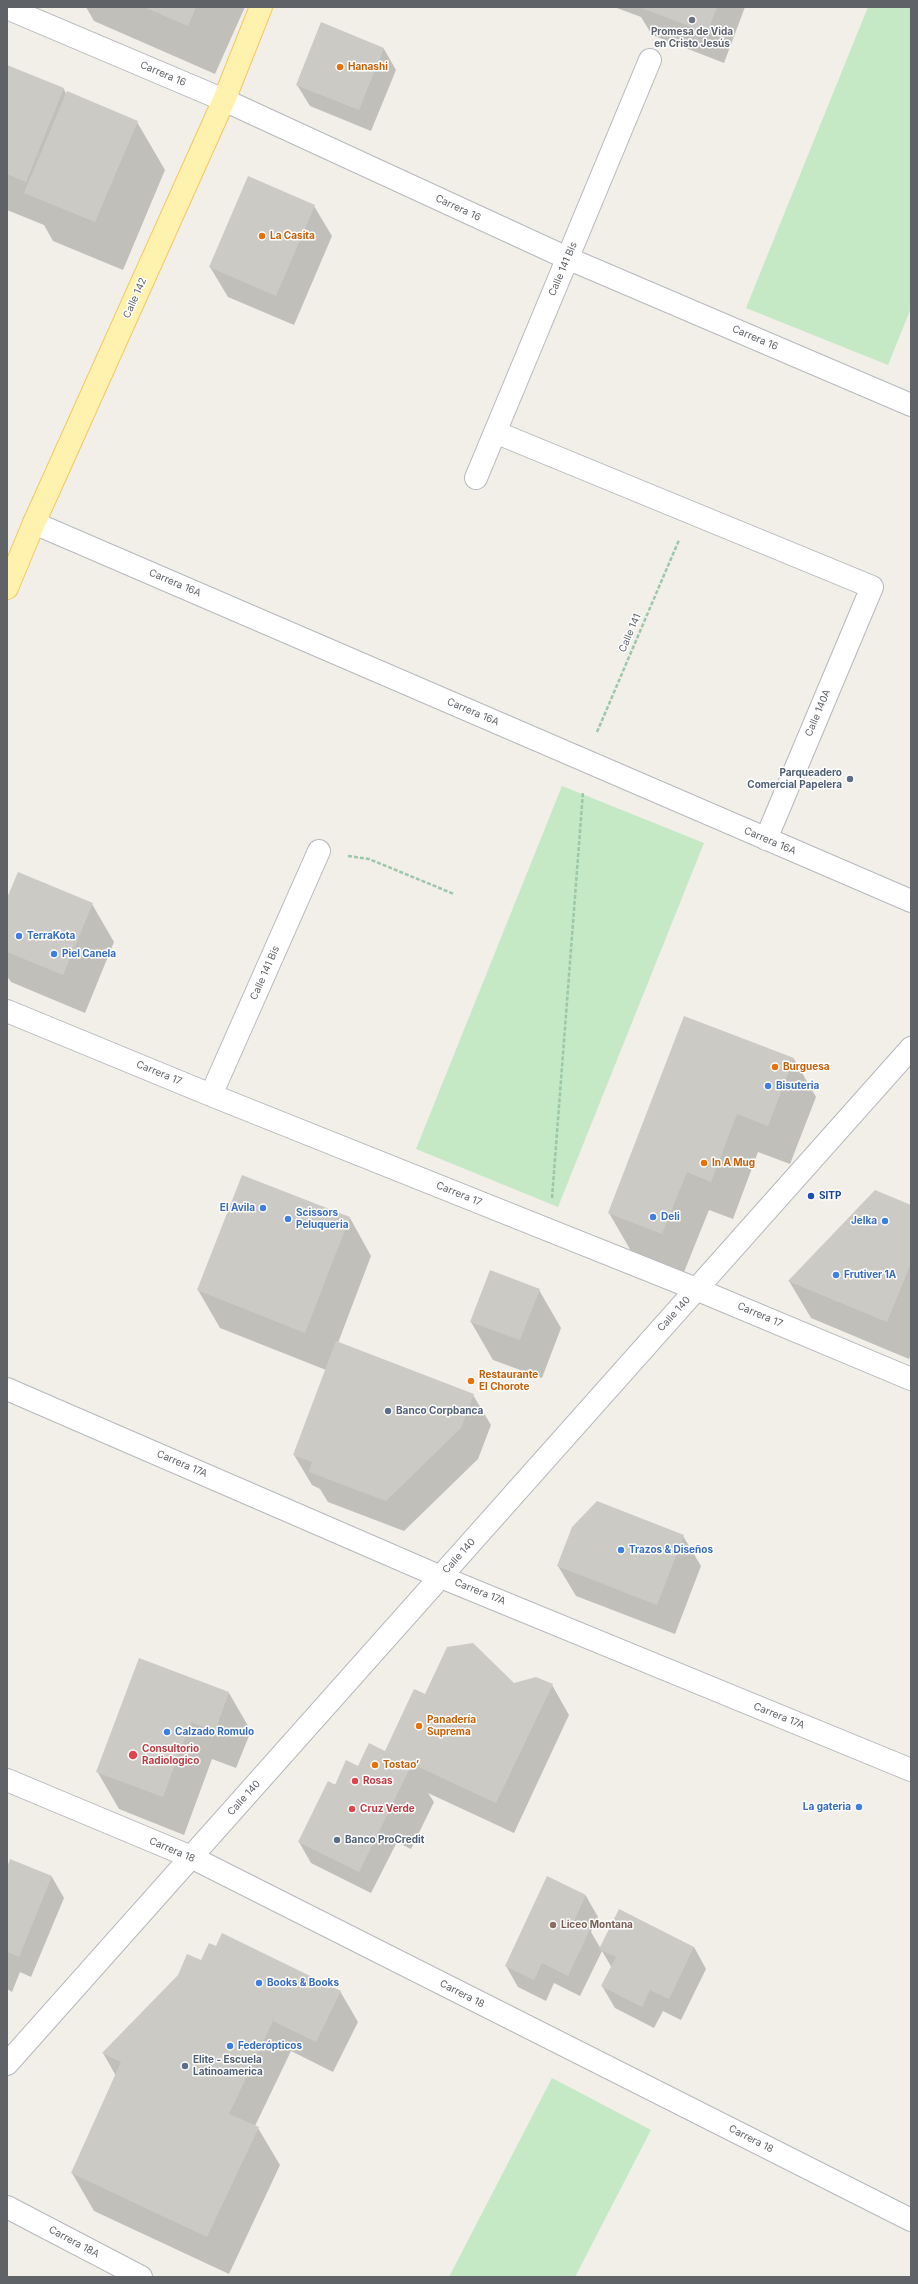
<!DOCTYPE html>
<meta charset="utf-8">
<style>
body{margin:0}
#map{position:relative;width:918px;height:2284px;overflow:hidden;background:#f1efe8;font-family:Inter,sans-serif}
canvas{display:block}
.frame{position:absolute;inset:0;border:8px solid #5f6368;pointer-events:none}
</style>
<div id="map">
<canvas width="918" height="2284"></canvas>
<div class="frame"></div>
</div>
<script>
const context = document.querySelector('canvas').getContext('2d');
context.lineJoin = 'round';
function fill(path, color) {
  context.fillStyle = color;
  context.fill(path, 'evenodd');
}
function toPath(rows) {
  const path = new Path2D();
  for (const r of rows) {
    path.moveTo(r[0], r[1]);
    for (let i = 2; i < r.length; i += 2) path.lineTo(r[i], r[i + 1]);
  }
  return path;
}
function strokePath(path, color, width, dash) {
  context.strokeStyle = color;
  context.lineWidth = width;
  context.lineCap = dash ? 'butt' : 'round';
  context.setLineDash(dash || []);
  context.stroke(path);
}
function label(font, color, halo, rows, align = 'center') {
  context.font = font + ' Inter,sans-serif';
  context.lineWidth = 3;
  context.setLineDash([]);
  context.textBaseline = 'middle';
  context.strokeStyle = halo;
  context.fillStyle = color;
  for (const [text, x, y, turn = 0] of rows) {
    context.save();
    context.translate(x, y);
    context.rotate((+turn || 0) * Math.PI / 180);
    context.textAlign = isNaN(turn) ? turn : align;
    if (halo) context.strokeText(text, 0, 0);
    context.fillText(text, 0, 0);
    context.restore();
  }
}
fill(toPath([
 [868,7,911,7,911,308,888,365,746,308],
 [562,786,704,843,558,1207,416,1149],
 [552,2078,651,2130,575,2277,449,2277]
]), '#c5e8c5');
fill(toPath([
 [86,7,245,7,215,74,94,21],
 [614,7,745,7,724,63,652,35,641,17],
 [322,24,384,49,396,70,371,131,310,106,297,85],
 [7,66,64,89,66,94,137,122,165,170,123,270,53,241,44,225,7,210],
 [314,206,332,236,294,325,228,297,210,267],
 [7,900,92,904,114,942,85,1013,11,982,7,976],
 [684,1018,794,1059,816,1097,790,1164,758,1152,733,1219,709,1210,684,1272,631,1251,609,1213],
 [911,1206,911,1354,909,1359,811,1318,789,1281],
 [350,1218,371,1256,338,1343,473,1395,491,1425,478,1459,404,1531,328,1502,320,1489,312,1485,294,1455,326,1370,220,1328,198,1290],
 [539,1290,561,1328,542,1378,493,1360,471,1322],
 [683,1536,701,1566,675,1634,576,1596,558,1566],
 [513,1684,552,1685,569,1715,514,1833,428,1793,434,1802,411,1849,397,1842,371,1893,311,1863,299,1842,329,1782,336,1785,359,1767,385,1752,425,1695],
 [229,1693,251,1731,236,1768,212,1759,184,1835,119,1809,97,1771],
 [11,1861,52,1877,64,1898,31,1977,20,1972,12,1992,7,1989,7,1870],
 [548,1877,586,1896,598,1917,591,1932,601,1949,694,1947,706,1969,681,2020,663,2011,654,2028,615,2008,602,1986,612,1968,602,1951,580,1996,554,1983,546,2001,518,1987,506,1966],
 [201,1962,340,1991,358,2022,333,2072,291,2051,255,2126,258,2128,280,2165,229,2274,94,2211,72,2173,116,2076,103,2053]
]), '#0003');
fill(toPath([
 [144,7,196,7,188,26],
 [639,7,717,7,707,33],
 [321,22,384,48,359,110,296,85],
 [7,65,64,88,26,182,7,174],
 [67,91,138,121,95,222,24,193],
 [248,176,315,205,276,296,209,267],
 [18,872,93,903,63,975,7,952,7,898],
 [684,1016,794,1058,768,1126,737,1114,711,1182,687,1172,662,1234,608,1213],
 [242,1175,350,1217,305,1333,197,1290],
 [875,1190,911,1205,911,1263,887,1322,788,1281],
 [490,1270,540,1289,520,1340,470,1322],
 [336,1341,474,1394,461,1428,386,1501,309,1472,312,1462,293,1455],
 [597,1501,684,1535,657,1605,557,1566,572,1527],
 [473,1643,514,1683,536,1677,553,1684,496,1803,412,1764,359,1872,298,1842,328,1781,335,1785,346,1760,358,1766,369,1743,385,1751,414,1689,425,1694,447,1647],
 [139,1658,229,1692,215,1731,191,1722,163,1797,96,1772],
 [10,1859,52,1876,19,1957,8,1952,7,1955,7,1868],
 [547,1876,586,1895,574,1921,590,1929,568,1976,542,1963,534,1980,505,1966],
 [619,1909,694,1947,669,1999,650,1990,642,2007,601,1986,616,1957,599,1949],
 [222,1933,341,1991,316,2042,273,2021,229,2114,259,2127,207,2237,71,2173,121,2062,102,2053,178,1975,187,1954,201,1960,209,1943,216,1946]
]), '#cccac5');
const minor = toPath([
 [7,8,224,100,567,258,911,405],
 [495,432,872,587,766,839],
 [476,478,650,60],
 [34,523,911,901],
 [7,1011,211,1095,696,1289,911,1379],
 [211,1095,319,851],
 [7,1389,441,1577,911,1770],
 [7,1780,191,1857,911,2220],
 [7,2064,911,1048],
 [7,2207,141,2277]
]);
const major = toPath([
 [7,588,34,523,224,100,261,7]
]);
strokePath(minor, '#b5b8bc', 24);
strokePath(major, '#f2c960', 24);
strokePath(toPath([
 [597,732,679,540],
 [348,856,369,859,454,894],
 [552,1198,583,792]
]), '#9cc7a9', 2.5, [4, 2]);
strokePath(minor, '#fff', 22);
strokePath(major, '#fff2af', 22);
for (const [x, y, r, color] of [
 [692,20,4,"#6b7280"],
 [340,67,4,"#e8710a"],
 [262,236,4,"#e8710a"],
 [850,779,4,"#5c6f8a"],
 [19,936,4,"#3f7fe0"],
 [54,954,4,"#3f7fe0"],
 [775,1067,4,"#e8710a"],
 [768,1086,4,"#3f7fe0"],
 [704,1163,4,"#e8710a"],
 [811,1196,4,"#1a4fb4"],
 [263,1208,4,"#3f7fe0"],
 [653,1217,4,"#3f7fe0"],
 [288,1219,4,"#3f7fe0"],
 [885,1221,4,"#3f7fe0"],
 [836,1275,4,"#3f7fe0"],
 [471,1381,4,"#e8710a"],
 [388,1411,4,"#5c6f8a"],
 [621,1550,4,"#3f7fe0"],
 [419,1726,4,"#e8710a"],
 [167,1732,4,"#3f7fe0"],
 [133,1755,5,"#e0444e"],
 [375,1765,4,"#e8710a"],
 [355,1781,4,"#e0444e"],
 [859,1807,4,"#3f7fe0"],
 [352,1809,4,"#e0444e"],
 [337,1840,4,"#5c6f8a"],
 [553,1925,4,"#8d6e63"],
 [259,1983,4,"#3f7fe0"],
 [230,2046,4,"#3f7fe0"],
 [185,2066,4,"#5c6f8a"]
]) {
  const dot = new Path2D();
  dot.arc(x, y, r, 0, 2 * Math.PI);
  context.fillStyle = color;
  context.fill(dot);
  strokePath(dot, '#fff', 1.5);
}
label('bold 10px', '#5b616d', '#fff', [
 ["Promesa de Vida",692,32],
 ["en Cristo Jesús",692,44]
]);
label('bold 10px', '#c56008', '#fff', [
 ["Hanashi",348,67],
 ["La Casita",270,236],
 ["Burguesa",783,1067],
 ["In A Mug",712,1163],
 ["Restaurante",479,1375],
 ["El Chorote",479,1387],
 ["Panadería",427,1720],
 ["Suprema",427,1732],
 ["Tostao’",383,1765]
], 'left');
label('10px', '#5f6368', '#fff', [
 ["Carrera 16",163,74,23],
 ["Carrera 16",458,208,25],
 ["Calle 141 Bis",563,269,-67],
 ["Calle 142",135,298,-66],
 ["Carrera 16",755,338,23],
 ["Carrera 16A",175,583,23],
 ["Calle 141",630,633,-67],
 ["Carrera 16A",473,712,23],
 ["Calle 140A",818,713,-67],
 ["Carrera 16A",770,841,23],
 ["Calle 141 Bis",265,973,-66],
 ["Carrera 17",159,1073,22],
 ["Carrera 17",459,1194,22],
 ["Calle 140",674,1314,-48],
 ["Carrera 17",760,1315,23],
 ["Carrera 17A",182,1464,23],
 ["Calle 140",459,1556,-48],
 ["Carrera 17A",480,1592,22],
 ["Carrera 17A",779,1716,22],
 ["Calle 140",244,1798,-48],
 ["Carrera 18",172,1850,23],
 ["Carrera 18",462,1994,27],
 ["Carrera 18",751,2139,27],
 ["Carrera 18A",74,2242,28]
]);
label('bold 10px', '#4e5e75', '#fff', [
 ["Parqueadero",842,773,"right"],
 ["Comercial Papelera",842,785,"right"],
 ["Banco Corpbanca",396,1411],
 ["Banco ProCredit",345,1840],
 ["Elite - Escuela",193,2060],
 ["Latinoamerica",193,2072]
], 'left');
label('bold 10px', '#366cbe', '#fff', [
 ["TerraKota",27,936],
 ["Piel Canela",62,954],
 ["Bisuteria",776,1086],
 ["El Avila",255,1208,"right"],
 ["Scissors",296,1213],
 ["Peluqueria",296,1225],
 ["Deli",661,1217],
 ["Jelka",877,1221,"right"],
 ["Frutiver 1A",844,1275],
 ["Trazos & Diseños",629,1550],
 ["Calzado Romulo",175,1732],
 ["La gateria",851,1807,"right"],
 ["Books & Books",267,1983],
 ["Federópticos",238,2046]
], 'left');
label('bold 10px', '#164399', '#fff', [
 ["SITP",819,1196]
], 'left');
label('bold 10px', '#be3a42', '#fff', [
 ["Consultorio",142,1749],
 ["Radiologico",142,1761],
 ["Rosas",363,1781],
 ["Cruz Verde",360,1809]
], 'left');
label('bold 10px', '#785e54', '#fff', [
 ["Liceo Montana",561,1925]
], 'left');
</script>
